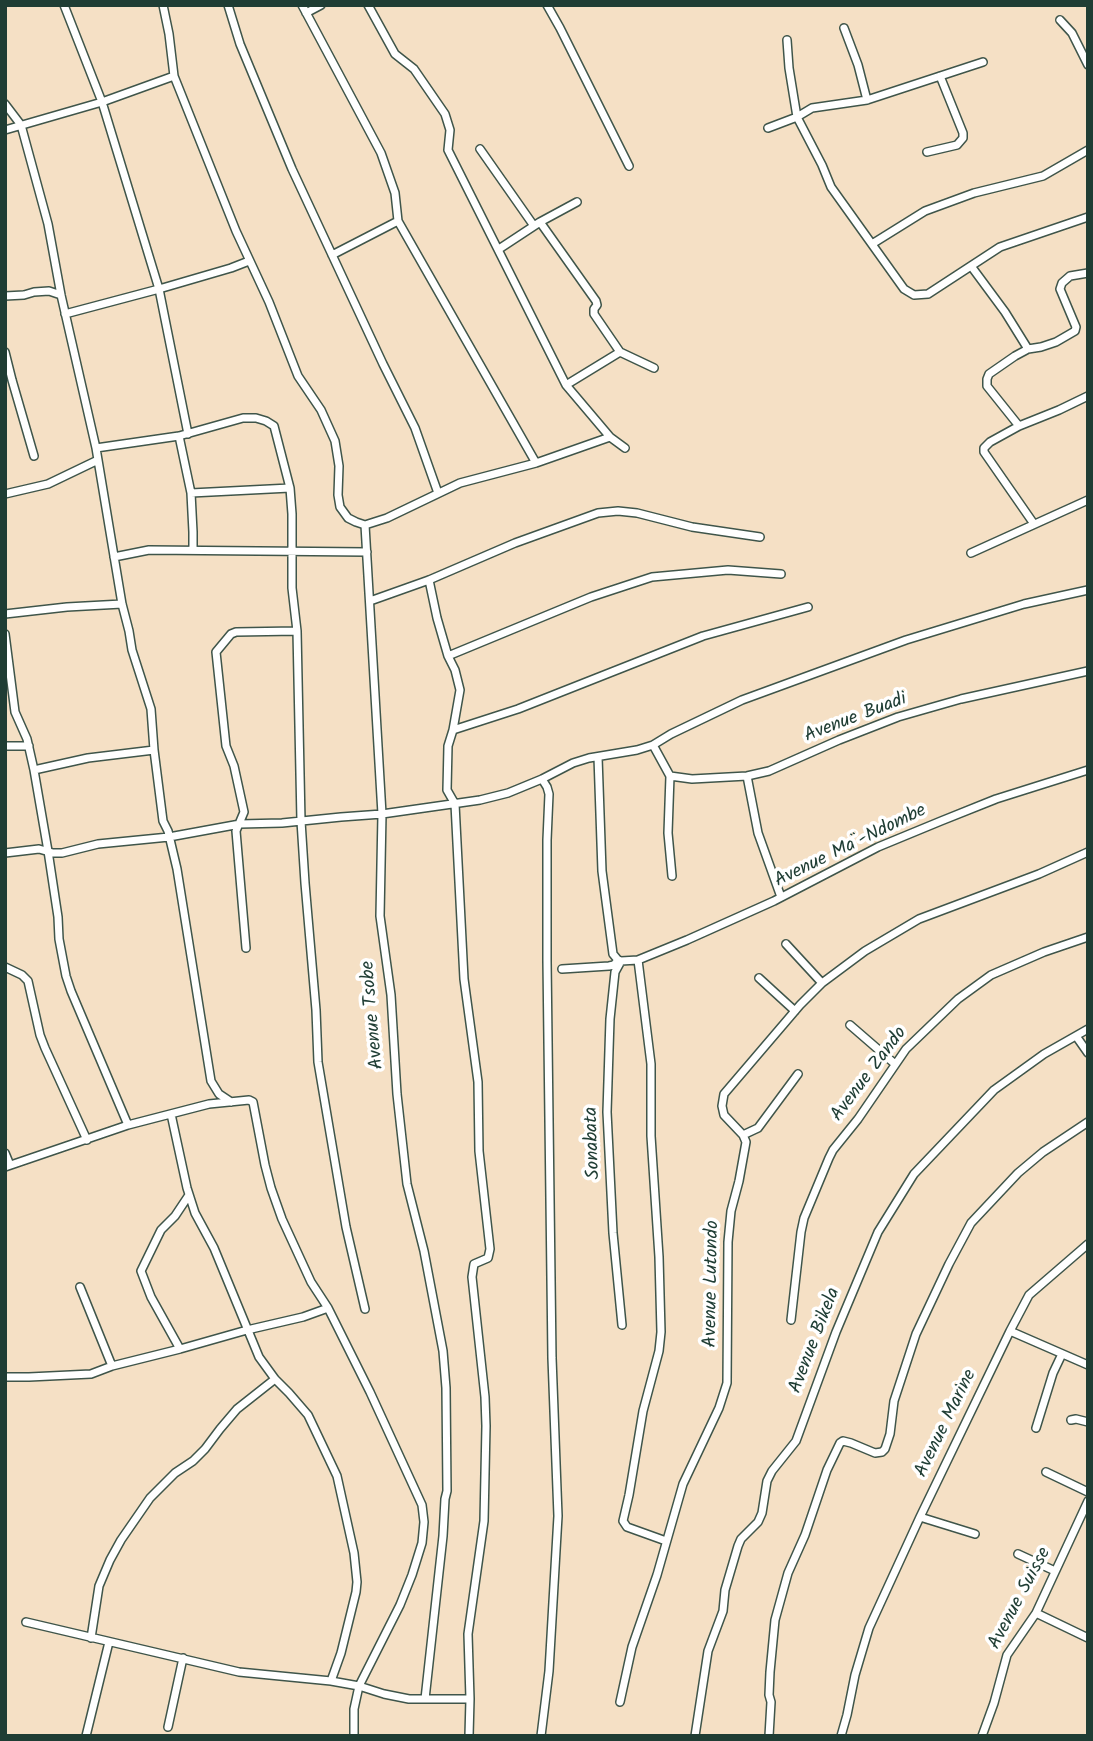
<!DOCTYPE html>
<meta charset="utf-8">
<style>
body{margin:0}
#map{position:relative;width:1093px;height:1741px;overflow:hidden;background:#f5e0c5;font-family:Kalam,sans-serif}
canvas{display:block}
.frame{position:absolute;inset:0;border:7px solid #1f3d34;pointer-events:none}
</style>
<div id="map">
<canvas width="1093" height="1741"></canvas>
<div class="frame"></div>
</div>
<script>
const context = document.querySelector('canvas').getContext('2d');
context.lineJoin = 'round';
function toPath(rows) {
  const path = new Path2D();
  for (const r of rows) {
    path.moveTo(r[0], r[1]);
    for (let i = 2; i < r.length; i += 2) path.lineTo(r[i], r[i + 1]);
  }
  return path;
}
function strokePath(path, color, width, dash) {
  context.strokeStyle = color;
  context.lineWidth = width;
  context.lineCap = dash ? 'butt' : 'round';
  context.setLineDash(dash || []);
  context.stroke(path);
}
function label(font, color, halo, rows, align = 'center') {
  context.font = font + ' Kalam,sans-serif';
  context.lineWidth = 7;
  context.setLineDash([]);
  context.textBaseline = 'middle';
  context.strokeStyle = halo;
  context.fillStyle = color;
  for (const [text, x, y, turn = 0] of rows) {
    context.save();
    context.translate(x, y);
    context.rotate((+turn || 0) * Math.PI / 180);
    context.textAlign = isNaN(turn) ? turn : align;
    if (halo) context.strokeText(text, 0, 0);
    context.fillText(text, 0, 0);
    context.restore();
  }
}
const minor = toPath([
 [64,5,102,102,159,289,188,434],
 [163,5,169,34,174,76,236,231,269,302,298,376,321,410,335,441,339,466,338,495,340,507,348,518,356,522,365,525,387,518,460,483,536,463,610,437],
 [228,5,240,44,292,169,383,364,415,428,438,493],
 [302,5,381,153,395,193,398,221,536,463],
 [368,5,395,54,414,69,445,114,450,130,448,150,566,385,610,437,625,448],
 [547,5,560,28,629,166],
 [306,13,321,5],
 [1060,20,1072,33,1088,65],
 [844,28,858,65,867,100],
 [787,40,789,68,797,117,822,165,831,187,904,289,914,295,928,294,1000,247,1088,217],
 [5,104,21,125,48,224,61,295,96,448,122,604,129,631,132,650,151,709,154,750,163,821,168,831,177,869,211,1081,219,1094,231,1102],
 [768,128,797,117,812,108,867,100,983,62],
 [5,130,102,102,174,76],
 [480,149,534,226],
 [927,152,957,145,963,138,963,133,940,76],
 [540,222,596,301,597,305,594,309,594,314,620,352,654,368],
 [872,244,925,211,974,193,1043,176,1088,150],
 [499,249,540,222,577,202],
 [332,255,398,221],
 [971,266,1005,312,1028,349],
 [5,296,24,295,34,292,49,291,61,295],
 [65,314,159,289,231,268,249,261],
 [5,352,12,380,34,456],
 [566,385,620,352],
 [1019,426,987,386,987,379,989,374,1015,356,1028,349,1041,347,1056,342,1075,331,1076,327,1060,289,1062,283,1070,276,1088,273],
 [179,436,191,493,193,532,193,549],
 [96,448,179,436,243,418,256,418,266,421,274,426,290,488,292,514,292,588,297,631,301,821,305,883,316,1010,318,1062,346,1227,365,1309],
 [191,493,290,488],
 [5,494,48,484,98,460],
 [1034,524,984,452,984,448,990,442,1019,426,1059,410,1088,396],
 [365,525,382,814,380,916,391,995,397,1094,407,1184,424,1251,443,1351,446,1388,447,1491,445,1499,443,1536,425,1699],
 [971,553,1088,500],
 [114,557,149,550,367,552],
 [429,580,437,618,448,656,455,670,460,690,453,730,448,746,447,790,455,804,464,979,478,1082,479,1151,490,1249,488,1258,474,1264,472,1277,485,1397,486,1426,484,1521,468,1634,470,1699,469,1736],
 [370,601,429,580,515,543,598,513,618,511,637,513,692,527,760,537],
 [5,614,67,607,122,604],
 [5,634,15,712,27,739,34,770,48,851,58,917,59,939,66,976,71,991,128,1125],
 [448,656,591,597,652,577,728,570,781,574],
 [453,730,518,709,703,636,808,607],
 [653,745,670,776,692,779,747,776,769,771,839,740,898,717,961,699,1088,671],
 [5,746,29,746],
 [598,757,602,871,613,954,618,960,621,961,638,960,687,940,774,901,878,847,941,821,996,799,1088,770],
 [34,770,88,758,154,750],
 [670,776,668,833,672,876],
 [747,776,758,833,781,897],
 [5,853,39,849,53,853,62,853,98,844,169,837,240,824,282,823,341,817,382,814,480,800,508,793,542,779,573,763,589,758,637,750,653,745,671,734,742,700,906,640,1024,604,1088,590],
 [786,944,822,983],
 [246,948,236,831,244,812,234,766,226,746,216,652,231,634,236,632,297,631],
 [638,960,651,1064,651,1136,659,1257,661,1332,659,1351,643,1411,629,1495,623,1521,627,1527,666,1541],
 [621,961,615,972,610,1019,607,1112,613,1233,622,1325],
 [5,967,22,975,28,981,40,1035,45,1048,87,1140],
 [562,969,609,966,614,965,617,961],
 [759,978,795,1011],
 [850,1025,895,1064],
 [1076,1036,1088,1053],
 [171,1114,187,1188,195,1213,214,1248,259,1357,275,1379,289,1393,308,1415,337,1476,354,1553,357,1582,356,1592,341,1653,331,1681],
 [743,1135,758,1128,798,1074],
 [5,1153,10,1165],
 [5,1167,128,1125,209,1104,249,1100,253,1102,265,1165,271,1188,282,1219,311,1282,328,1308,370,1392,422,1505,424,1522,422,1543,412,1575,400,1605,359,1686,354,1709,354,1736],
 [80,1287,112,1366],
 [791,1320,801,1232,804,1218,829,1158,833,1150,858,1119,906,1049,958,999,991,975,1044,952,1088,937],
 [1010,1331,1088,1365],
 [180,1349,151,1297,141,1271,161,1230,175,1216,189,1195],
 [5,1377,29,1377,91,1374,112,1366,180,1349,247,1330,303,1317,328,1308],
 [1071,1420,1076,1419,1088,1422],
 [1036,1428,1053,1373,1062,1354],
 [1046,1472,1088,1492],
 [920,1517,975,1534],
 [1018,1554,1055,1571],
 [1036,1613,1088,1638],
 [26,1622,239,1672,331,1681,359,1686,384,1694,409,1699,470,1699],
 [91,1638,99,1586,110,1560,121,1540,150,1498,175,1473,193,1461,205,1449,220,1429,237,1409,275,1379],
 [620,1702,632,1647,657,1575,683,1484,719,1408,727,1383,728,1242,731,1211,739,1181,746,1142,743,1135,724,1115,722,1106,724,1094,800,1005,822,983,865,951,919,919,1039,874,1088,852],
 [168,1727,183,1658],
 [86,1736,109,1642],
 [541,1736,549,1671,558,1516,552,1358,547,961,547,840,549,794,547,787,542,779],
 [695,1736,708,1651,723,1611,725,1590,738,1546,741,1539,758,1522,762,1513,767,1481,772,1471,796,1441,836,1332,878,1232,914,1174,994,1090,1044,1054,1088,1029],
 [769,1736,771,1702,769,1695,770,1672,775,1620,788,1573,805,1535,827,1470,840,1443,843,1441,851,1443,875,1453,882,1452,885,1449,890,1434,894,1401,916,1334,949,1264,971,1223,1018,1173,1043,1152,1088,1122],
 [841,1736,847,1715,855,1675,869,1628,920,1517,1010,1331,1029,1295,1088,1244],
 [982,1736,994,1703,1007,1655,1036,1613,1088,1501]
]);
strokePath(minor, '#3f554a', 10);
strokePath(minor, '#fff', 7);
label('19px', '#1f3d34', '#fff', [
 ["Avenue Buadi",856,719,-21],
 ["Avenue Ma¨-Ndombe",851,847,-26],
 ["Avenue Tsobe",374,1015,-95],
 ["Avenue Zando",870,1075,-53],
 ["Sonabata",594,1143,-92],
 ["Avenue Lutondo",713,1284,-89],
 ["Avenue Bikela",816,1341,-69],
 ["Avenue Marine",947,1424,-64],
 ["Avenue Suisse",1021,1599,-62]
]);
</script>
